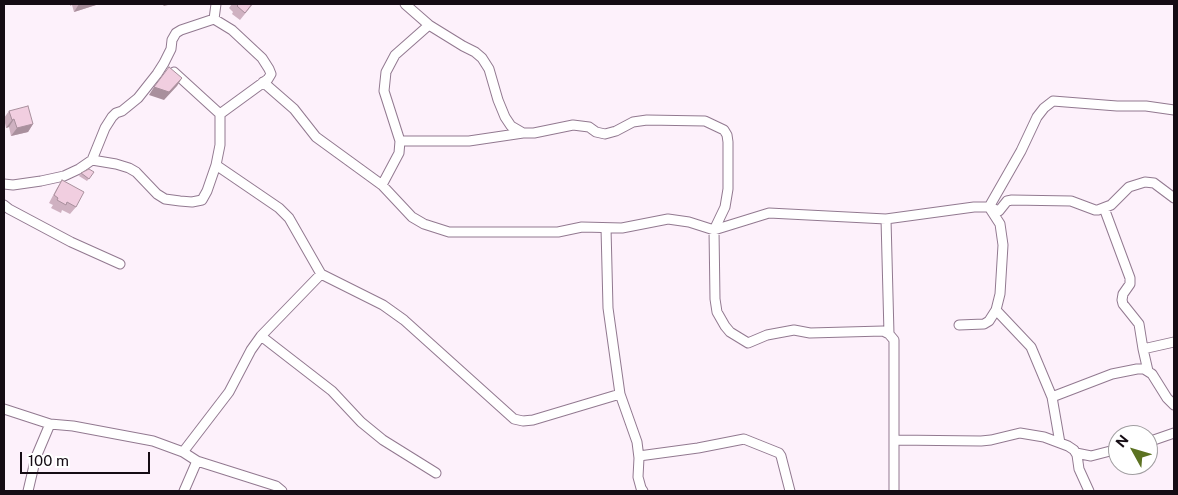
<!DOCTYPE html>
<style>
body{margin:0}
#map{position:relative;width:1178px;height:495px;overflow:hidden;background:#fdf1fb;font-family:"Public Sans",sans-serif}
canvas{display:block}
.frame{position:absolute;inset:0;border:5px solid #150c14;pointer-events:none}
.north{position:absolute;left:1108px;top:425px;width:50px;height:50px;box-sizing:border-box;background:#fff;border:1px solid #a19ea1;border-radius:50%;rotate:309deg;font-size:14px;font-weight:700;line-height:20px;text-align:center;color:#150c14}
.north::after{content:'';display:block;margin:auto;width:18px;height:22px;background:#5c7222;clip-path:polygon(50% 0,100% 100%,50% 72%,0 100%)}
.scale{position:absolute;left:20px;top:452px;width:130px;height:22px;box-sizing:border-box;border:2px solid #150c14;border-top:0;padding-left:6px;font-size:15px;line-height:18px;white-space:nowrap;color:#150c14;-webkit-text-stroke:4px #fff;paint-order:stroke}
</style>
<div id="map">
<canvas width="1178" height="495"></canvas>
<div class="frame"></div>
<div class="north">N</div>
<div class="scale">100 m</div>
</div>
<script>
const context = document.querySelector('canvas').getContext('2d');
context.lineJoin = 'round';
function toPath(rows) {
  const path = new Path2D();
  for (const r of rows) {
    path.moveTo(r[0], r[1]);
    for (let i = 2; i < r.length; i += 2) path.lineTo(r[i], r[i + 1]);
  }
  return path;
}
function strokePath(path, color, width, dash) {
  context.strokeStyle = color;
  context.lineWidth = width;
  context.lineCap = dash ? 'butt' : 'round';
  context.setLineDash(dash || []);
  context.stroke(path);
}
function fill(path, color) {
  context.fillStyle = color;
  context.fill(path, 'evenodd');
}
const street = toPath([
 [405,4,429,25,463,46,475,52,482,58,489,69,498,100,505,117,511,126,523,133,534,133,573,125,589,127,596,132,605,134,616,131,633,122,647,120,705,121,724,130,727,135,728,142,728,189,725,207,714,230,769,213,886,219,974,207,989,207,999,211,1007,201,1012,200,1071,201,1095,210,1098,210,1111,205,1129,187,1145,182,1154,183,1174,198],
 [214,19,216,4],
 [263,82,294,109,316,137,382,185,412,217,424,224,449,232,558,232,582,227,622,228,668,219,689,222,714,230,715,299,717,312,725,326,730,332,748,343,767,335,794,330,810,333,883,331,889,334,894,340,894,491],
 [400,141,469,141,523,133],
 [92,160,116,164,129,168,136,172,157,194,165,199,180,201,192,202,202,200,207,191,216,165,220,145,220,114,174,72],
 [216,165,279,208,289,218,321,274,383,305,404,320,514,419,523,421,533,420,620,394],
 [4,184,13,185,41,181,64,176,79,169,92,160,105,128,112,117,116,113,122,111,138,98,157,74,164,63,171,49,172,40,176,33,181,30,214,19,232,30,262,58,269,69,271,74,268,79,220,114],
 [382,185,399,153,400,141,384,91,386,72,395,55,429,25],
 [4,205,9,209,71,242,120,264],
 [1104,208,1130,278,1130,284,1123,294,1122,300,1123,304,1139,324,1143,349,1148,371],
 [886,219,889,334],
 [606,228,608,308,620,394,637,442,639,458,638,477,641,488,643,491],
 [996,310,1031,347,1052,397,1060,443],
 [959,325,984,324,989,321,996,310,1000,294,1003,245,1000,224,989,207,1021,151,1037,117,1044,108,1053,101,1117,106,1146,106,1174,110],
 [261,336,332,391,361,422,383,440,436,473],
 [1143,349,1174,342],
 [1052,397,1112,374,1137,369,1144,369,1152,374,1167,398,1174,405],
 [4,409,50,424,73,426,153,441,183,452,197,461,276,486,282,491],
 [895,440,981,441,991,440,1020,433,1044,437,1068,446,1074,450,1077,455,1079,469,1089,491],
 [1148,442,1174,433],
 [183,452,229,392,251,350,261,336,321,274],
 [1076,453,1091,456,1118,449],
 [639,456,698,448,744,439,779,453,781,456,790,491],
 [28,491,36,457,50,424],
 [184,491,197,461]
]);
strokePath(street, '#927990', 11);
strokePath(street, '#fff', 9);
fill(toPath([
 [70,4,97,4,96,5,74,12,72,5,70,6],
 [232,4,253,4,240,20,232,14,233,12,229,8],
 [9,111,33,124,28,132,11,136,9,127,6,128,4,118],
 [94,172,87,181,79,176,81,173],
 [62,180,76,207,70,214,62,210,61,213,51,208,53,205,49,203,57,188]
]), '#cfb1c1');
fill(toPath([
 [79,4,97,4,96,5,74,12],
 [165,4,173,4,163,6],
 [182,78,177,86,164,100,149,95,154,87],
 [14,119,9,127,6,128,12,120],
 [33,124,28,132,11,136,17,128]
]), '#a9909d');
const building = toPath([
 [238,4,252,4,245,13,237,6,239,4,238,4],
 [169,67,182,78,169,92,154,87,169,67],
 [28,106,33,124,17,128,14,119,12,120,9,111,28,106],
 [89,169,94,172,89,179,81,173,89,169],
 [62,180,84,192,76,207,67,202,66,205,57,200,58,198,54,195,62,180]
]);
fill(building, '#f1cee0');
strokePath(building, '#a9909d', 1);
</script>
